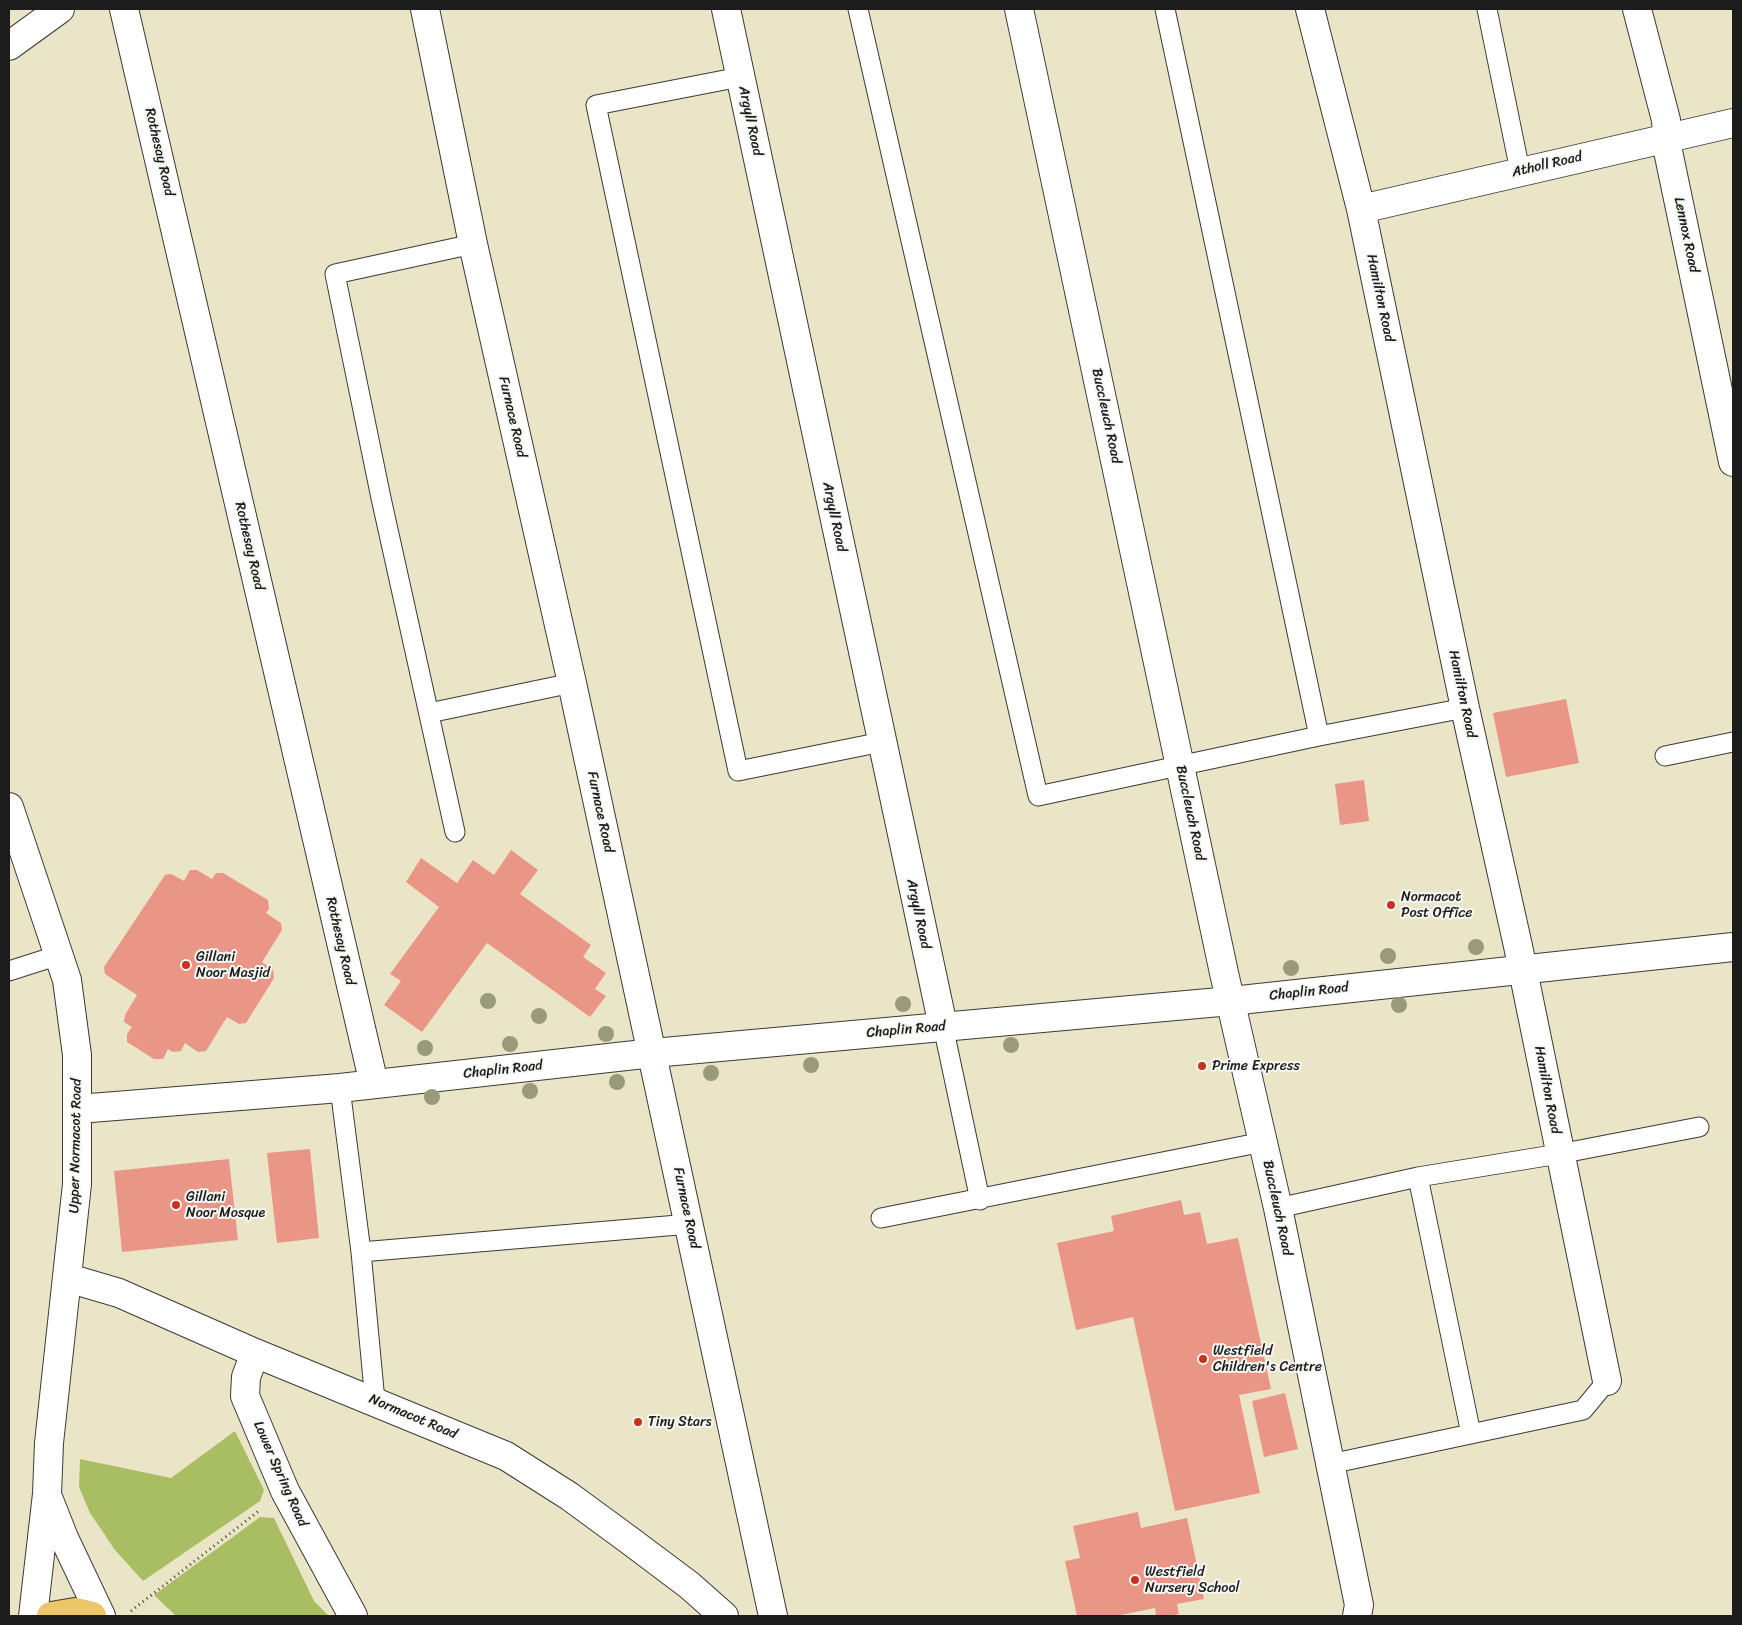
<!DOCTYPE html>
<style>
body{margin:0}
#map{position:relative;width:1742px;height:1625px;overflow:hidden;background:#ebe5c8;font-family:Sriracha,sans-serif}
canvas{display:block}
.frame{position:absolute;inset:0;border:10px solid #1c1c1c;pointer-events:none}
</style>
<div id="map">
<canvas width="1742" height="1625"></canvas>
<div class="frame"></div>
</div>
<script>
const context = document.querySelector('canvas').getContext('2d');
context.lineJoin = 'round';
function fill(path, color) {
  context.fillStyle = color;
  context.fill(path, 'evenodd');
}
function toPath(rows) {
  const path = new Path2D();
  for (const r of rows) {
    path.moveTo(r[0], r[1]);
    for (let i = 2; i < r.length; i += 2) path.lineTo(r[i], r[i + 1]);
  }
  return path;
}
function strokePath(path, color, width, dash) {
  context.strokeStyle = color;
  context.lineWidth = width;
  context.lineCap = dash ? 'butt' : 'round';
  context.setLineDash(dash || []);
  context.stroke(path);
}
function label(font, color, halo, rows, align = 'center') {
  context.font = font + ' Sriracha,sans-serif';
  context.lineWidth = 4;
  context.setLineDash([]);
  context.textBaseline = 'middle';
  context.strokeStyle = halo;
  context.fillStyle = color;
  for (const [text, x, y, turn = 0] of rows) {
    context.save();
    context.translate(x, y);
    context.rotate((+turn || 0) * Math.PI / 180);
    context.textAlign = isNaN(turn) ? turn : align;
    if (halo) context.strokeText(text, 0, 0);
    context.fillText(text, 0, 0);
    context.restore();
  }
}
fill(toPath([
 [235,1431,264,1490,260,1501,143,1581,115,1550,90,1513,79,1487,80,1459,171,1478],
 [260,1517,274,1518,314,1601,329,1616,176,1616,154,1595]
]), '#a9bd62');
fill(toPath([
 [1566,699,1579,763,1506,777,1493,713],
 [1364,780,1369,821,1340,825,1335,784],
 [511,850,538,870,520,894,591,945,583,957,606,973,595,989,606,996,590,1017,487,943,422,1032,384,1005,401,981,390,974,439,907,406,882,421,858,457,883,473,860,494,875],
 [190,870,197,870,212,879,216,873,223,873,268,900,269,909,266,913,281,923,282,930,262,962,273,970,274,978,246,1023,239,1024,227,1017,206,1051,198,1052,185,1043,181,1051,173,1052,168,1049,163,1059,154,1059,127,1042,127,1034,132,1027,124,1022,125,1015,137,995,105,974,104,967,165,875,171,874,184,881],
 [310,1149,319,1238,277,1243,267,1153],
 [229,1159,238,1240,122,1252,114,1171],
 [1181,1200,1184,1215,1200,1212,1207,1244,1238,1238,1271,1389,1239,1395,1260,1493,1175,1511,1133,1317,1076,1330,1057,1243,1114,1231,1111,1216],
 [1285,1393,1298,1449,1264,1457,1252,1401],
 [1138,1512,1141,1528,1187,1518,1204,1599,1177,1604,1179,1614,1170,1616,1156,1616,1155,1608,1116,1616,1077,1616,1065,1561,1080,1558,1073,1526]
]), '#e99686');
const service = toPath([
 [858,9,1038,796,1319,736,1465,708],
 [1165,9,1319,736],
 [1487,9,1520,171],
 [740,77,596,105,738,771,882,742],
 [429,713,572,683],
 [1665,756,1733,742],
 [455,832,381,498,335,274,473,244],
 [9,971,59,955],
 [943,1026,980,1200],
 [340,1088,361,1252,375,1401],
 [1418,1177,1471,1434],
 [1278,1208,1418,1177,1559,1154,1699,1127],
 [881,1218,1263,1142],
 [361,1252,690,1224],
 [1330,1464,1583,1410,1607,1381]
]);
const minor = toPath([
 [124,9,374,1084],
 [425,9,473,244,572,683,773,1616],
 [726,9,943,1026],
 [1019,9,1224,973,1278,1208,1359,1605,1357,1616],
 [1310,9,1361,209,1465,708,1518,946,1607,1381],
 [1637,9,1666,120,1668,151,1733,462],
 [1361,209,1733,123],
 [68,1278,119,1293,255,1353,506,1456,569,1496,629,1540,689,1585,724,1616],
 [255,1353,246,1377,245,1396,285,1491,353,1616]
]);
const tertiary = toPath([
 [9,46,60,9],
 [9,807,67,980,77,1055,77,1184,49,1443,47,1494,33,1616],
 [78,1109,340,1088,653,1053,1231,1001,1733,947],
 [49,1500,64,1538,101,1616]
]);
const primary = toPath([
 [51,1616,75,1612,92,1616]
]);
strokePath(service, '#3b3a36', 21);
strokePath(minor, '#3b3a36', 30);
strokePath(tertiary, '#3b3a36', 30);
strokePath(primary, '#3b3a36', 30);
strokePath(toPath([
 [131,1611,260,1510]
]), '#3b3a36', 3, [1, 4]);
strokePath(service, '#fff', 19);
strokePath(minor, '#fff', 28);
strokePath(tertiary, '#fff', 28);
strokePath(primary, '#ecc669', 28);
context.fillStyle = '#989a79';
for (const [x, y] of [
 [1476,947],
 [1388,956],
 [1291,968],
 [488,1001],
 [903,1004],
 [1399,1005],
 [539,1016],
 [606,1034],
 [510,1044],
 [1011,1045],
 [425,1048],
 [811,1065],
 [711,1073],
 [617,1082],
 [530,1091],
 [432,1097]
]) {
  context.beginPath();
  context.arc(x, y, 8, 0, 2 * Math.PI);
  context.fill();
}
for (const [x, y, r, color] of [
 [1391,905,5,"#c8321e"],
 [186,965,5,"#c8321e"],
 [1202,1066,5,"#c8321e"],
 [176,1205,5,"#c8321e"],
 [1203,1359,5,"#c8321e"],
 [638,1422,5,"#c8321e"],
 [1135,1580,5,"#c8321e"]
]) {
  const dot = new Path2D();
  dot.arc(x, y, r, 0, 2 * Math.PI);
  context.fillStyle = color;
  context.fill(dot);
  strokePath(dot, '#f6f6f2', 2);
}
label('14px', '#1c1c1c', '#f6f6f2', [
 ["Argyll Road",750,121,78],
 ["Rothesay Road",159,152,77],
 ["Atholl Road",1547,165,-13],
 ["Lennox Road",1686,235,78],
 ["Hamilton Road",1380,298,78],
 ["Buccleuch Road",1106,416,78],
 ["Furnace Road",512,417,77],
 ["Argyll Road",834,517,78],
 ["Rothesay Road",249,546,77],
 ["Hamilton Road",1462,694,78],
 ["Furnace Road",600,812,78],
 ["Buccleuch Road",1190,813,78],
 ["Argyll Road",918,914,78],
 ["Rothesay Road",340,941,77],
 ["Chaplin Road",1309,992,-6],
 ["Chaplin Road",906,1030,-5],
 ["Chaplin Road",503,1070,-6],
 ["Hamilton Road",1547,1090,79],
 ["Upper Normacot Road",76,1146,-89],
 ["Furnace Road",686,1208,78],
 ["Buccleuch Road",1277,1208,78],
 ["Normacot Road",413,1417,23],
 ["Lower Spring Road",280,1474,66]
]);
label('14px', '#1c1c1c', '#f6f6f2', [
 ["Normacot",1401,897],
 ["Post Office",1401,913],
 ["Gillani",196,957],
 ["Noor Masjid",196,973],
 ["Prime Express",1212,1066],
 ["Gillani",186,1197],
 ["Noor Mosque",186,1213],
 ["Westfield",1213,1351],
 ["Children's Centre",1213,1367],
 ["Tiny Stars",648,1422],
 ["Westfield",1145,1572],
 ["Nursery School",1145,1588]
], 'left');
</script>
